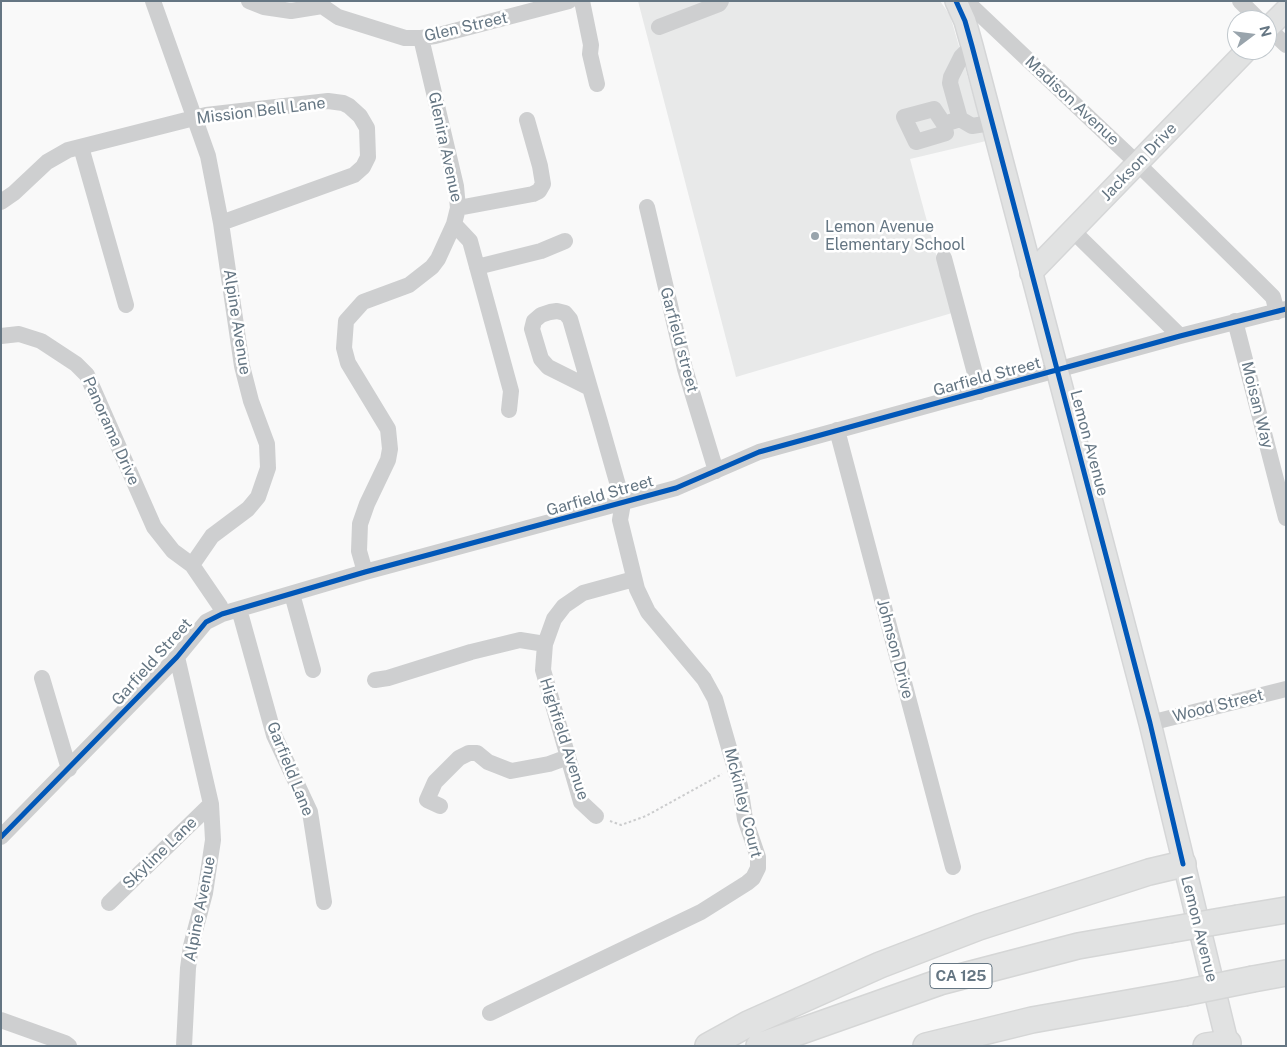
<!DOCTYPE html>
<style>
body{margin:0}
#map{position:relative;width:1287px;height:1047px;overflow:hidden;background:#f9f9f9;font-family:"Public Sans",sans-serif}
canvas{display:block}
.frame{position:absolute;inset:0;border:2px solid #657683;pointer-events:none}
.north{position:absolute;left:1227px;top:10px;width:50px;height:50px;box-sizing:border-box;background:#fff;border:1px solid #c1c8cd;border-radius:50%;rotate:75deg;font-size:14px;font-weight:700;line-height:20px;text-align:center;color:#657683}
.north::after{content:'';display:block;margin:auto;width:18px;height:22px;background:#99a4ac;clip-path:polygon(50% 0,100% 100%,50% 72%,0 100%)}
</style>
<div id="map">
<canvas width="1287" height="1047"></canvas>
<div class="frame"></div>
<div class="north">N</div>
</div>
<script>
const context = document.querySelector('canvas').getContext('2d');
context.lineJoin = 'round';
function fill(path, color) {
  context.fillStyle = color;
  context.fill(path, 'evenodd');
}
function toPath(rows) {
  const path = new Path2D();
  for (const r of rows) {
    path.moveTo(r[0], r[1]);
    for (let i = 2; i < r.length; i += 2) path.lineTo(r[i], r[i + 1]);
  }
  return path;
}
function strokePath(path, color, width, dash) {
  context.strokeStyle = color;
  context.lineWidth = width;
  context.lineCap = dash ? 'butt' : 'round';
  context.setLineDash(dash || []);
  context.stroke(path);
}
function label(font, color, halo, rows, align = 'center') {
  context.font = font + ' "Public Sans",sans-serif';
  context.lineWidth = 5;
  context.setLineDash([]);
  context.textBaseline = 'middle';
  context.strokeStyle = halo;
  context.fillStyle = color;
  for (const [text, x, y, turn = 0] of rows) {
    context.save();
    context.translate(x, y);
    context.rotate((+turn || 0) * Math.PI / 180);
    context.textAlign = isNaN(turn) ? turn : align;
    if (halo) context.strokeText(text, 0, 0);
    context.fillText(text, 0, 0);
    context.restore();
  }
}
fill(toPath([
 [638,1,940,1,950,15,986,141,910,159,952,313,736,377]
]), '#e8e9e9');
const major = toPath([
 [956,1,965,21,972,46,1150,723,1228,1046],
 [1267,29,1286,10],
 [1031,273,1247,50]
]);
const highway = toPath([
 [1238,918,1286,910],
 [1253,979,1286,973],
 [708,1046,748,1024,880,965,979,927,1149,872,1183,864],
 [759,1046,940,982,1078,946,1169,930],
 [926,1046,1032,1020,1184,993],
 [1206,1046,1228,1043]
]);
strokePath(major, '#d5d6d7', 24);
strokePath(highway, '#d5d6d6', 28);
strokePath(toPath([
 [610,821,621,825,646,816,722,774]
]), '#cbcccd', 2, [2.5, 2.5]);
strokePath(toPath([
 [153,1,208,156,221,223,242,366,251,401,267,444,268,468,258,497,248,509,212,536,192,565],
 [249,1,264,7,291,11,322,6,338,17,405,38,421,38,435,36,569,1],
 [582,1,591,45,590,54,597,84],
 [966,1,1138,164,1258,282,1273,297,1277,312],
 [1240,1,1259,20],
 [659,27,719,4,721,1],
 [1267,27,1286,45],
 [972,46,961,57,951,77,950,83,960,119,972,126,991,123],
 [944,124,946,133,916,142,904,117,934,109,944,124,960,119],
 [81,147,126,305],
 [1,202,14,193,47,162,68,150,206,115,328,101,343,103,349,106,360,116,367,128,368,157,363,167,354,175,221,223],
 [647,207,685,369,716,471],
 [458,208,533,194,539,191,543,184,540,166,527,120],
 [454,224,470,241,511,391,509,410],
 [1073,231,1180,336],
 [944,258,980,392],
 [477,267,541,251,565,241],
 [1235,321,1286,518],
 [1,336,19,334,41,341,76,364,87,375,154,527,173,551,192,565,220,606,222,614],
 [837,430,953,867],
 [365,572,359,551,360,524,367,504,388,460,390,449,388,429,348,363,344,348,346,321,363,302,409,285,432,267,438,259,454,224,458,208,456,186,421,38],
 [292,594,313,670],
 [239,609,274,735,310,812,324,902],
 [177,657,211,804,213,840,205,893,191,946,188,968,184,1046],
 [42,678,69,769],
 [375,680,388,678,471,652,520,640,545,644],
 [1150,723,1286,689],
 [440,806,427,800,435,782,459,758,469,753,477,753,488,762,511,771,549,764,568,757],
 [596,816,581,802,568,757,543,670,545,644,554,619,564,606,583,593,634,579],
 [1,837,177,657,206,622,222,614,365,572,676,488,759,452,1180,336,1286,309],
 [109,903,211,804],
 [490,1013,701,912,747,883,753,878,758,868,758,857,745,819,740,786,715,699,704,679,648,612,637,589,620,520,623,503,600,422,590,388,570,319,565,313,557,311,550,312,541,315,534,321,532,329,541,359,548,367,590,388],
 [1,1020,65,1043,69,1046]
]), '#cecfd0', 16);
strokePath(major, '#e1e2e2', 21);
strokePath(highway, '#e1e2e2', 25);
const highwayBridge = toPath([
 [1169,930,1238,918],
 [1184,993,1253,979]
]);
strokePath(highwayBridge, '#d5d6d6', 28, []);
strokePath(highwayBridge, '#e1e2e2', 25);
strokePath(toPath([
 [956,1,965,21,972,46,1150,723,1183,864],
 [1,837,177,657,206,622,222,614,365,572,676,488,759,452,1180,336,1286,309]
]), '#0057b8', 5);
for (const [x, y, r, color] of [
 [815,236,5,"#99a4ac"]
]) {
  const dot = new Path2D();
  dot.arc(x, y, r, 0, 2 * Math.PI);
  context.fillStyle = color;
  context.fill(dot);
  strokePath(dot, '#fff', 2);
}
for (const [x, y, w] of [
 [961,976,62]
]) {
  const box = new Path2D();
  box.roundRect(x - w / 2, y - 12.5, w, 25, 4);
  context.fillStyle = '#fff';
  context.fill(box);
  strokePath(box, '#657683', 1);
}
label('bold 15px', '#657683', null, [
 ["CA 125",961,976]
]);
label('16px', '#657683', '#fff', [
 ["Glen Street",466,27,-13],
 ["Madison Avenue",1072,101,43],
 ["Mission Bell Lane",261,111,-7],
 ["Glenira Avenue",445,147,78],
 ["Jackson Drive",1139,162,-46],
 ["Alpine Avenue",237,322,81],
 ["Garfield street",679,340,75],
 ["Garfield Street",987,377,-15],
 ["Moisan Way",1257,405,76],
 ["Panorama Drive",111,431,66],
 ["Lemon Avenue",1089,443,75],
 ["Garfield Street",600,496,-16],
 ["Johnson Drive",895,649,75],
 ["Garfield Street",152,662,-48],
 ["Wood Street",1218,706,-14],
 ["Highfield Avenue",564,739,72],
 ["Garfield Lane",290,769,68],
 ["Mckinley Court",743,803,76],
 ["Skyline Lane",160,853,-44],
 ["Alpine Avenue",200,909,-79],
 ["Lemon Avenue",1199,929,76]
]);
label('16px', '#657683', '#fff', [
 ["Lemon Avenue",825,227],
 ["Elementary School",825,245]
], 'left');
</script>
